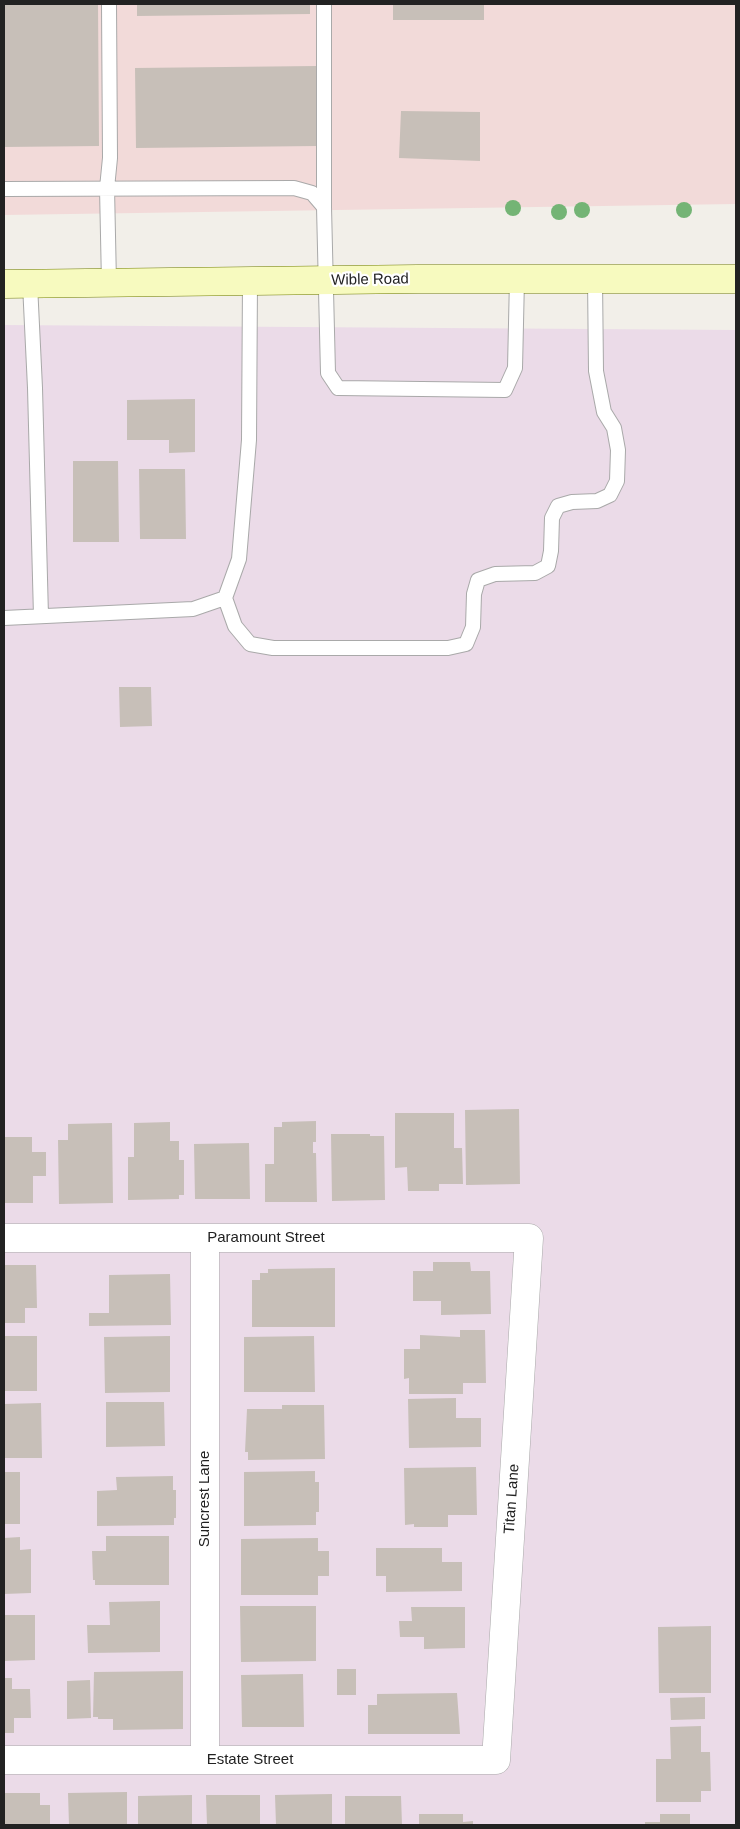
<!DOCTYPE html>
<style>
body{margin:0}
#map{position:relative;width:740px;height:1829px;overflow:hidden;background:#f2efe9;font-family:Helvetica,sans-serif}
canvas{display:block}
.frame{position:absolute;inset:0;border:5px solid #222;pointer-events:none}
</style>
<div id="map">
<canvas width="740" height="1829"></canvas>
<div class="frame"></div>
</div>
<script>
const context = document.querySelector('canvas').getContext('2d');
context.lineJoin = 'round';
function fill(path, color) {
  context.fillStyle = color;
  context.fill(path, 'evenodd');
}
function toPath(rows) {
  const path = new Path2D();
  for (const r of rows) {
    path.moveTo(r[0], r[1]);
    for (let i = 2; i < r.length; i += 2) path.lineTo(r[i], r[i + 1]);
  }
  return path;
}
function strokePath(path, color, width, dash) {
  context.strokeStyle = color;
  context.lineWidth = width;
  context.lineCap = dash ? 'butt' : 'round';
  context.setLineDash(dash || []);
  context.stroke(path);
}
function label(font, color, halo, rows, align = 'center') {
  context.font = font + ' Helvetica,sans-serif';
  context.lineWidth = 4.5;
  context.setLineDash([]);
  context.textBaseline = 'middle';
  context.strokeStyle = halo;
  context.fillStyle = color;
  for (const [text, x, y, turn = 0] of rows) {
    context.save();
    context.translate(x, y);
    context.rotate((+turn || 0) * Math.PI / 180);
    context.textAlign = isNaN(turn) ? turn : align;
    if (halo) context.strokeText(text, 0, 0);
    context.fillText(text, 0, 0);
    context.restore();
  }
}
fill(toPath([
 [4,4,736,4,736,204,4,215]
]), '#f2dad9');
fill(toPath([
 [4,325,736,330,736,1825,4,1825]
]), '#ebdbe8');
fill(toPath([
 [4,4,98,4,99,146,4,147],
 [137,4,310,4,310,14,137,16],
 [393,4,484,4,484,20,393,20],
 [316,66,317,146,136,148,135,68],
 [401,111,480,112,480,161,399,158],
 [195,399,195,452,169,453,169,440,127,440,127,400],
 [73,461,118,461,119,542,73,542],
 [139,469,185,469,186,539,140,539],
 [119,687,151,687,152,726,120,727],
 [519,1109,520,1184,466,1185,465,1110],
 [395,1113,454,1113,454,1148,462,1148,463,1184,439,1184,439,1191,408,1191,407,1167,395,1168],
 [316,1121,316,1142,313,1142,313,1153,316,1153,317,1202,265,1202,265,1164,274,1164,274,1127,282,1127,282,1122],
 [170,1122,170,1141,179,1141,179,1160,184,1160,184,1195,179,1195,179,1199,128,1200,128,1157,134,1157,134,1123],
 [112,1123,113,1203,59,1204,58,1140,68,1140,68,1124],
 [331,1134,370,1134,370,1136,384,1136,385,1200,332,1201],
 [4,1137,32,1137,32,1152,46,1152,46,1176,33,1176,33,1203,5,1203],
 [249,1143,250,1199,195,1199,194,1144],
 [433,1262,470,1262,471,1271,490,1271,491,1314,441,1315,441,1301,413,1301,413,1271,433,1271],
 [4,1265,36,1265,37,1308,25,1308,25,1323,4,1323],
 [335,1268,335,1327,252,1327,252,1280,260,1280,260,1273,268,1273,268,1269],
 [170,1274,171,1325,89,1326,89,1313,109,1313,109,1275],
 [460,1330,485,1330,486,1383,463,1383,463,1394,409,1394,409,1378,404,1379,404,1349,420,1349,420,1335,460,1337],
 [4,1336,37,1336,37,1391,4,1391],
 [170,1336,170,1392,105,1393,104,1337],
 [314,1336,315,1392,244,1392,244,1337],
 [456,1398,456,1418,481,1418,481,1447,409,1448,408,1399],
 [106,1402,164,1402,165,1446,106,1447],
 [41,1403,42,1458,4,1458,4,1404],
 [282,1405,324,1405,325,1459,248,1460,248,1452,245,1452,247,1409,282,1409],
 [476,1467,477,1515,448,1515,448,1527,414,1527,414,1524,405,1525,404,1468],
 [315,1471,315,1482,319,1482,319,1512,316,1512,316,1525,244,1526,244,1472],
 [4,1472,20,1472,20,1524,4,1524],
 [173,1476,173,1490,176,1490,176,1518,174,1518,174,1525,97,1526,97,1491,117,1490,116,1477],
 [106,1536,169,1536,169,1585,95,1585,95,1580,93,1580,92,1551,106,1551],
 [20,1537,20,1550,31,1549,31,1593,4,1594,4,1538],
 [318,1538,318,1551,329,1551,329,1576,318,1576,318,1595,241,1595,241,1539],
 [376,1548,442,1548,442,1562,462,1562,462,1591,386,1592,386,1576,376,1576],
 [160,1601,160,1652,88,1653,87,1625,110,1625,109,1602],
 [240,1606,316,1606,316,1661,241,1662],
 [411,1607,465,1607,465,1648,424,1649,424,1637,400,1637,399,1621,412,1621],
 [4,1615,35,1615,35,1660,4,1661],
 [711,1626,711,1693,659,1693,658,1627],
 [337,1669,356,1669,356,1695,337,1695],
 [183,1671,183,1729,113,1730,113,1719,98,1719,98,1717,93,1717,94,1672],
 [303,1674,304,1727,242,1727,241,1675],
 [4,1678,12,1678,12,1689,30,1689,31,1718,14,1718,14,1733,4,1733],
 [90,1680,91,1718,67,1719,67,1681],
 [457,1693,460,1734,368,1734,368,1705,377,1705,377,1694],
 [705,1697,705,1719,671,1720,670,1698],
 [701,1726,701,1752,710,1752,711,1791,701,1791,701,1802,656,1802,656,1759,671,1759,670,1727],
 [127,1792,127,1825,69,1825,68,1793],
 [4,1793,40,1793,40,1805,50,1805,50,1825,4,1825],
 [332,1794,332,1825,276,1825,275,1795],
 [192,1795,192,1825,138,1825,138,1796],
 [206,1795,260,1795,260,1825,207,1825],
 [345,1796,401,1796,402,1825,345,1825],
 [419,1814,463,1814,463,1822,473,1821,473,1825,419,1825],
 [660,1814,690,1814,690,1825,645,1825,645,1822,660,1822]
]), '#c7bfb8');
const lane = toPath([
 [4,189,294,188,312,193,324,207,328,373,338,388,505,390,515,368,517,279],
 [324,207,324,4],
 [109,283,107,188,110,158,109,4],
 [30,284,35,388,41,616],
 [225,598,235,626,250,644,273,648,448,648,466,644,473,627,474,594,478,580,495,574,535,573,548,566,551,551,552,518,558,506,572,502,597,501,610,495,617,481,618,450,614,428,604,412,596,371,595,279],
 [4,618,193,609,225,598,239,559,249,440,250,281]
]);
const street = toPath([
 [4,1238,529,1238,496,1760,4,1760],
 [205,1238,205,1760]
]);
const secondary = toPath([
 [4,284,418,279,736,279]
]);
strokePath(lane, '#a9a9a9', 16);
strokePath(street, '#a9a9a9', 29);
strokePath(secondary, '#707d05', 29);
strokePath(lane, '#fff', 14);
strokePath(street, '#fff', 28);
strokePath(secondary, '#f7fabf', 28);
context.fillStyle = '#74b475';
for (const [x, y] of [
 [513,208],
 [582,210],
 [684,210],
 [559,212]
]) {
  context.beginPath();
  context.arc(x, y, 8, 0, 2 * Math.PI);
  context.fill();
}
label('15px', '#222', '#fff', [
 ["Wible Road",370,280,-1],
 ["Paramount Street",266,1238],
 ["Suncrest Lane",205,1499,-90],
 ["Titan Lane",512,1499,-86],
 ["Estate Street",250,1760]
]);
</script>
